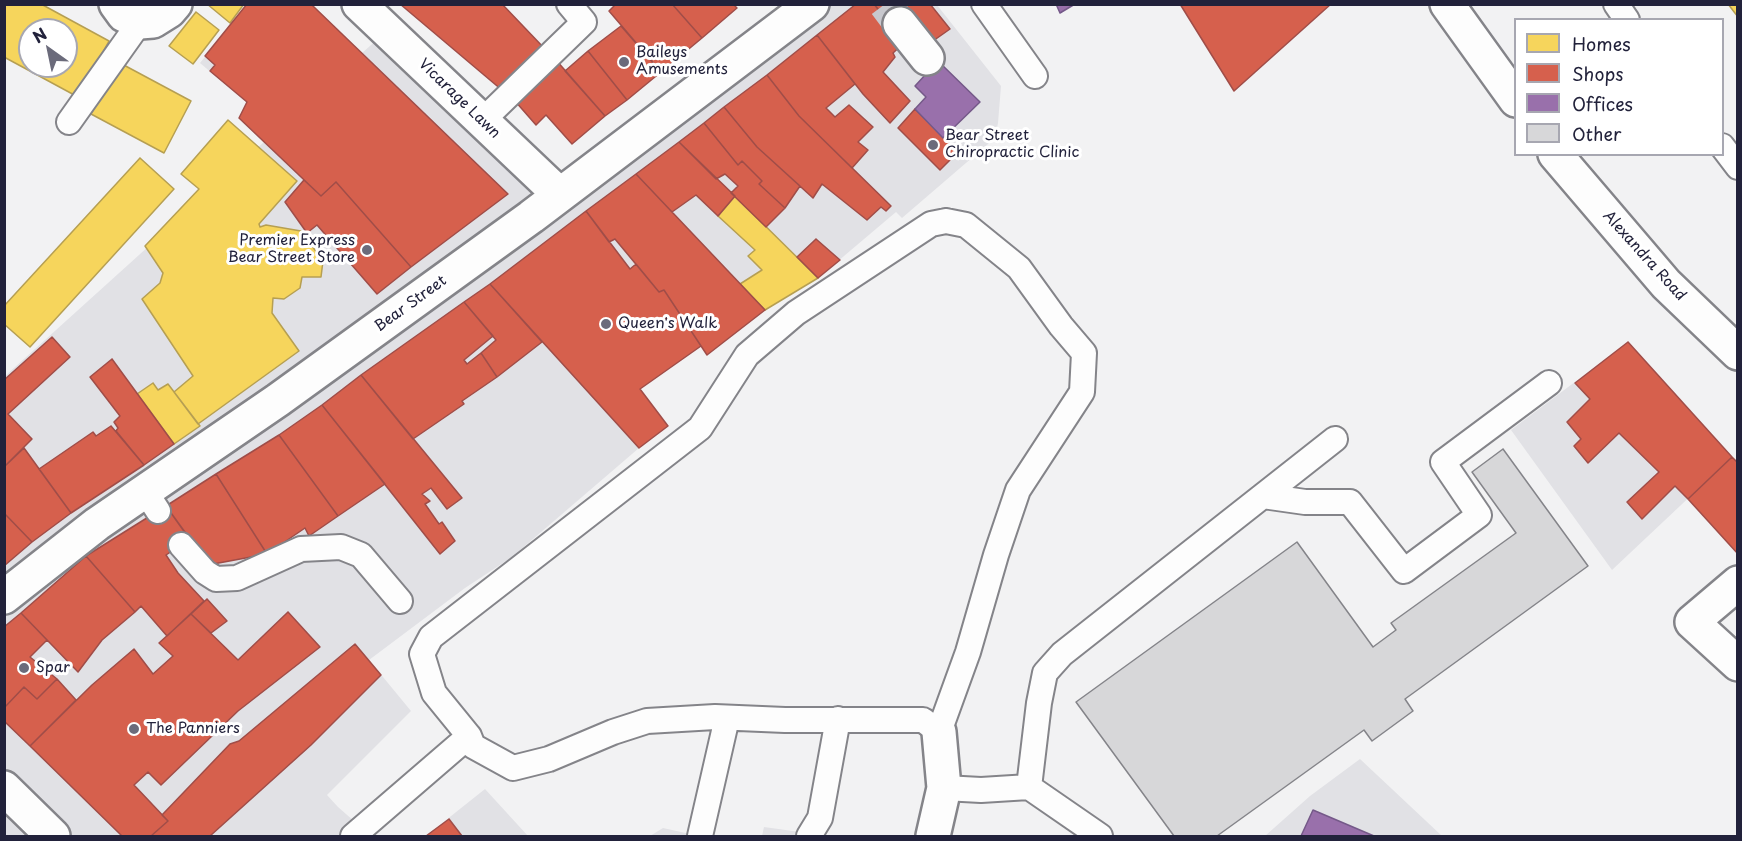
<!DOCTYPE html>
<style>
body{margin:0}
#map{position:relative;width:1742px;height:841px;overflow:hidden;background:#f2f2f3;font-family:"Playpen Sans",sans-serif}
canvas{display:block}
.frame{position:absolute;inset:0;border:6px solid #22223b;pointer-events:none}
.legend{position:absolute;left:1514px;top:18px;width:210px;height:138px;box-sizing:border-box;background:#fff;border:2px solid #a7a7b1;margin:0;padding:8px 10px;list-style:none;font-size:18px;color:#22223b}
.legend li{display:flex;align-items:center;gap:12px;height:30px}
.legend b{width:30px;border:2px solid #a7a7b1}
.north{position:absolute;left:18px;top:18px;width:60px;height:60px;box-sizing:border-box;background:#fff;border:2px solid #a7a7b1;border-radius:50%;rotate:327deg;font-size:16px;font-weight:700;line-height:24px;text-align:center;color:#22223b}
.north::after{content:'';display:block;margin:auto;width:21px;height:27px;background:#6b6b7b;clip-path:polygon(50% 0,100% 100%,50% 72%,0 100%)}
</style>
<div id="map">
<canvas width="1742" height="841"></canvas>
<div class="frame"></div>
<ul class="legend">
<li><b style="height:16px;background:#f6d55c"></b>Homes</li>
<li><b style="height:16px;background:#d6604d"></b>Shops</li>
<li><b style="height:16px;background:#9970ab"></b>Offices</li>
<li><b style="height:16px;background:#d7d7d9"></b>Other</li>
</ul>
<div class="north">N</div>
</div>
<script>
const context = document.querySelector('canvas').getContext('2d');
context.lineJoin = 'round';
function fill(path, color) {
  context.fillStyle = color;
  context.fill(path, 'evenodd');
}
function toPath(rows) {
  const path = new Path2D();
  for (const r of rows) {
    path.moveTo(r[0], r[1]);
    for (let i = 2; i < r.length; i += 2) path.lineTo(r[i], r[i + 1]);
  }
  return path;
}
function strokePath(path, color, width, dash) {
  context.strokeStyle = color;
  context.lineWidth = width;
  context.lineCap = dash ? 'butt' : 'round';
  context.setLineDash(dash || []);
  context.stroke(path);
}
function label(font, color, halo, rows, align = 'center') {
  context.font = font + ' "Playpen Sans",sans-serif';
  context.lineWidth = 6;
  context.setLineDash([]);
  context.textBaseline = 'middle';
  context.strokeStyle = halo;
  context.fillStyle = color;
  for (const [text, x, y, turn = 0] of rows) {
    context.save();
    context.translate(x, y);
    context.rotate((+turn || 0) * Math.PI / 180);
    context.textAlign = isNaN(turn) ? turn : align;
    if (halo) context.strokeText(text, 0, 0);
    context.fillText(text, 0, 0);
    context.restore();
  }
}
fill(toPath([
 [247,5,362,53,388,30,559,194,812,5,937,5,1001,86,998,123,995,138,902,218,896,212,818,278,765,310,707,355,701,346,640,389,668,426,639,448,512,557,465,588,369,660,411,711,327,795,338,807,371,836,5,836,4,377,264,142,239,118,246,102,200,63],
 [1628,342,1732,457,1612,570,1511,430],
 [1360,759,1442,836,1265,836,1310,796],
 [485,789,528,836,426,836],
 [764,827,800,832,818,836,762,836],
 [663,828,699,836,650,836]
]), '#e1e1e5');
const homes = toPath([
 [4,4,41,4,109,41,78,97,4,57,4,4],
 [30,30,66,30,66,66,30,66,30,30],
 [207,4,244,4,230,23,207,4],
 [1728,4,1738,4,1738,17,1728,4],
 [196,12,219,30,193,64,169,46,196,12],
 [120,63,191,101,164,153,91,114,120,63],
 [228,120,297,181,259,224,260,227,266,225,301,231,323,261,321,277,302,277,300,288,284,299,273,298,272,313,299,351,198,424,174,392,193,376,142,299,160,283,163,273,145,246,199,189,181,174,228,120],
 [140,158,174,189,30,347,4,324,4,306,140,158],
 [735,196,818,278,765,310,740,284,762,270,748,256,755,250,718,216,735,196],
 [153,383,158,390,168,384,200,426,174,444,137,394,153,383]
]);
fill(homes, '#f6d55c');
strokePath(homes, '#b69f52', 1.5);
const shops = toPath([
 [247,4,311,4,314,7,508,194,411,267,336,182,321,196,239,118,247,102,210,71,215,65,205,56,247,4],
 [400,4,502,4,545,49,503,91,400,4],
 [616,4,672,4,702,38,661,72,609,11,616,4],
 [672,4,733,4,737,8,702,38,672,4],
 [856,4,874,4,904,43,893,53,895,57,883,72,910,101,890,123,863,94,817,35,856,4],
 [874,4,930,4,950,29,933,41,894,29,874,4],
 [1180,4,1331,4,1234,91,1180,4],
 [621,26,661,72,627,100,588,51,621,26],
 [817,35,855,84,826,108,835,117,849,105,873,127,858,142,868,150,852,168,799,116,767,75,817,35],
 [588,51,627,100,605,116,565,71,588,51],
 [556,60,605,116,572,144,546,115,536,125,515,101,556,60],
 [767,75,799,116,891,206,886,211,881,207,867,220,822,184,813,198,757,147,724,107,767,75],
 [724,107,757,147,800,186,785,208,759,184,762,181,742,161,738,165,704,123,724,107],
 [915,109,958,152,940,170,898,128,915,109],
 [704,123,738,165,742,161,762,181,759,184,785,208,766,227,731,193,738,186,725,174,716,179,679,142,704,123],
 [679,142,735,196,718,216,696,195,672,212,636,174,679,142],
 [636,174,765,310,707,355,664,290,659,292,615,239,609,242,586,211,636,174],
 [304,180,321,196,336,182,411,267,377,294,317,225,307,233,285,202,304,180],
 [586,211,630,269,636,264,659,292,664,290,701,346,640,389,668,426,639,448,490,284,586,211],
 [816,239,840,260,818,278,797,257,816,239],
 [490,284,542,342,497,377,481,353,496,340,464,302,490,284],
 [464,302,493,336,464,360,467,364,481,353,497,377,462,401,464,404,413,439,361,375,464,302],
 [52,337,70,357,8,414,32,439,4,467,4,380,52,337],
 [1628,342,1732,457,1688,499,1675,486,1642,519,1627,502,1659,472,1619,433,1588,463,1574,446,1581,439,1567,422,1590,399,1575,383,1628,342],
 [112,359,174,444,144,465,116,431,118,428,114,422,120,416,90,377,112,359],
 [361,375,462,498,447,509,431,488,422,494,430,501,425,504,439,524,442,522,455,541,440,554,322,405,361,375],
 [322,405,385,484,338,516,279,435,322,405],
 [111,426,144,465,71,513,39,469,93,432,96,436,111,426],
 [279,435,338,516,309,536,305,528,267,554,216,474,279,435],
 [24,448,71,513,32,542,4,513,4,467,24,448],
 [1732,457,1738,463,1738,554,1688,499,1732,457],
 [216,474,267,554,208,565,166,506,216,474],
 [166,506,190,539,166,555,178,573,204,601,167,636,141,606,135,612,86,556,166,506],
 [4,513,32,542,4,566,4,513],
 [86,556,135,612,102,640,78,672,21,613,86,556],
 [207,599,227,621,211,633,191,614,207,599],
 [288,612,320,647,238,711,161,785,148,772,134,785,168,821,151,836,122,836,30,746,92,685,134,649,153,674,173,656,159,643,191,614,238,660,288,612],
 [21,613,47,640,30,657,57,679,37,699,24,687,4,708,4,627,21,613],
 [355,644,381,675,311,745,210,836,151,836,168,821,162,815,230,744,239,741,355,644],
 [57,679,76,700,30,746,4,721,4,708,24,687,37,699,57,679],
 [449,819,462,836,426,836,449,819]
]);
fill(shops, '#d6604d');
strokePath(shops, '#a04d48', 1.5);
const offices = toPath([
 [1056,4,1075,4,1060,13,1056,4],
 [938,61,980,102,943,138,915,109,926,97,915,86,938,61],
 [1313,810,1374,836,1301,836,1313,810]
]);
fill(offices, '#9970ab');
strokePath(offices, '#755989', 1.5);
const building = toPath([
 [1503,449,1588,566,1405,699,1413,711,1372,741,1364,730,1217,836,1174,836,1076,702,1297,542,1373,647,1396,630,1391,623,1516,533,1472,472,1503,449]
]);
fill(building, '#d7d7d9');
strokePath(building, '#848489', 1.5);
strokePath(toPath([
 [885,4,900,24]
]), '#c8c8ce', 33, [33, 16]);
const service = toPath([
 [984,4,1035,76],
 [1616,4,1627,20],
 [482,121,584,22,569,4],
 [69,122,140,22],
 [1722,146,1738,167],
 [946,221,966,225,1019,268,1061,326,1084,353,1082,392,1018,490,996,555,968,652,939,732,923,720,785,720,715,717,647,721,613,732,549,759,513,768,473,746,469,736,434,693,422,654,431,637,700,428,747,355,796,313,931,224,946,221],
 [145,491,158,511],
 [1263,496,1305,502,1350,502,1404,571,1479,515,1443,462,1549,383],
 [181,545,205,572,216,579,237,578,301,549,341,547,361,555,400,601],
 [1029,787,1039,703,1045,673,1062,654,1335,439],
 [944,788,981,790,1029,787,1100,836],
 [353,836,469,736],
 [700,836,727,718],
 [809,836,820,818,838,719]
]);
const minor = toPath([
 [116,4,124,15,140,22,153,21,169,11,175,4],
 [359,4,559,194],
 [900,24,927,58],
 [1738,583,1692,622,1738,664],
 [4,597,97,524,278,400,531,217,812,4],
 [4,788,53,836],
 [933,836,944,788,939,732]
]);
const primary = toPath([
 [1447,4,1516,100],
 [1555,154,1666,284,1738,353]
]);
strokePath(service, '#848489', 28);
strokePath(minor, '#848489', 38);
strokePath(primary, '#848489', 38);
strokePath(service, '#fdfdfd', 24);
strokePath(minor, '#fdfdfd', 33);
strokePath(primary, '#fdfdfd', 33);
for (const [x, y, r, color] of [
 [624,62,6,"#6b6b7b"],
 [933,145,6,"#6b6b7b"],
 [367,250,6,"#6b6b7b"],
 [606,324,6,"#6b6b7b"],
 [24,668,6,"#6b6b7b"],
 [134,729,6,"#6b6b7b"]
]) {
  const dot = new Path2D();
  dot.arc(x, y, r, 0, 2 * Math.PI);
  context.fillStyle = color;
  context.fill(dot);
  strokePath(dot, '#fff', 2);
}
label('15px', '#22223b', '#fff', [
 ["Baileys",636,53],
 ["Amusements",636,70],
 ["Bear Street",945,136],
 ["Chiropractic Clinic",945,153],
 ["Premier Express",355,241,"right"],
 ["Bear Street Store",355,258,"right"],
 ["Queen's Walk",618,324],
 ["Spar",36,668],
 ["The Panniers",146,729]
], 'left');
label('15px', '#22223b', '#fff', [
 ["Vicarage Lawn",459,99,44],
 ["Alexandra Road",1644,256,48],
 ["Bear Street",411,304,-36]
]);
</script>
